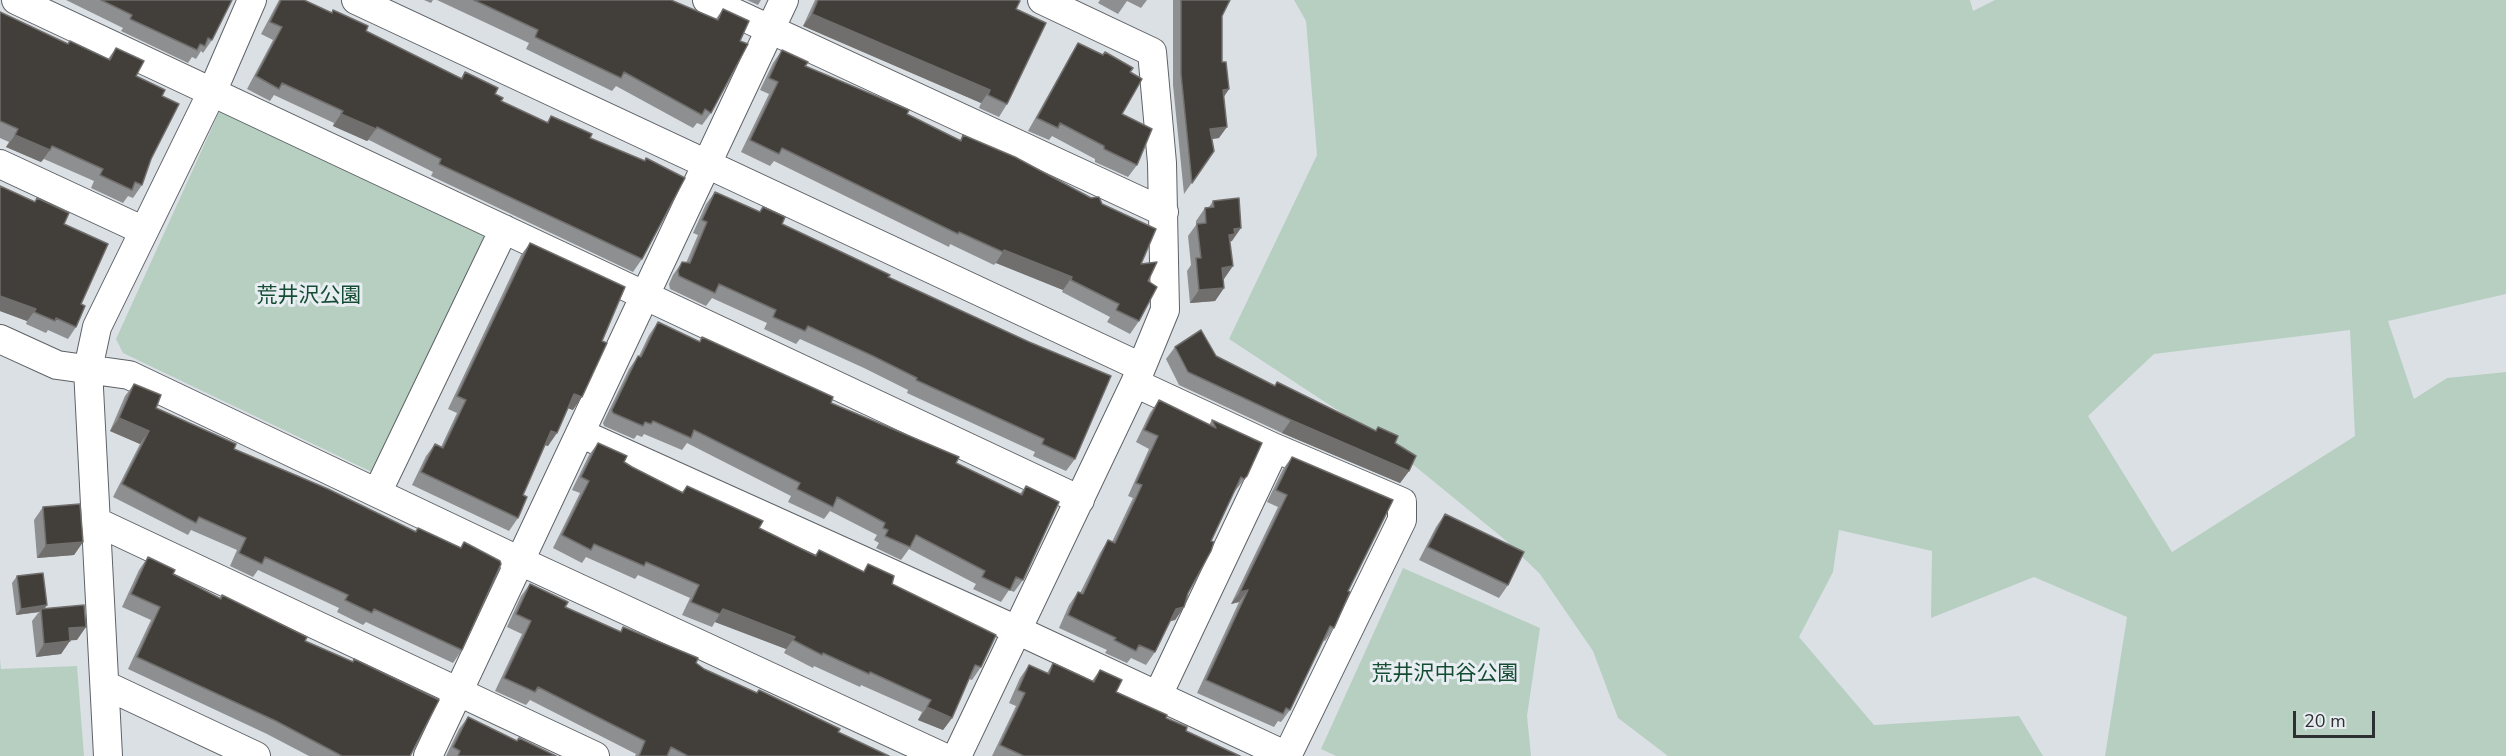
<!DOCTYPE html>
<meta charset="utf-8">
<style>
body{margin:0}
#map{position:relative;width:2506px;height:756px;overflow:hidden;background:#dbe0e5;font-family:"Nunito Sans",sans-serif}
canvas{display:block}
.scale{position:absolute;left:2293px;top:711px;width:82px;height:27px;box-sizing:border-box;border:3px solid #2d2f31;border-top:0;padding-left:8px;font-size:18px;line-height:21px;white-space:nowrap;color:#2d2f31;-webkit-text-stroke:4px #e8edf2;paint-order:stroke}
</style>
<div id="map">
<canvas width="2506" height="756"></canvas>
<div class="scale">20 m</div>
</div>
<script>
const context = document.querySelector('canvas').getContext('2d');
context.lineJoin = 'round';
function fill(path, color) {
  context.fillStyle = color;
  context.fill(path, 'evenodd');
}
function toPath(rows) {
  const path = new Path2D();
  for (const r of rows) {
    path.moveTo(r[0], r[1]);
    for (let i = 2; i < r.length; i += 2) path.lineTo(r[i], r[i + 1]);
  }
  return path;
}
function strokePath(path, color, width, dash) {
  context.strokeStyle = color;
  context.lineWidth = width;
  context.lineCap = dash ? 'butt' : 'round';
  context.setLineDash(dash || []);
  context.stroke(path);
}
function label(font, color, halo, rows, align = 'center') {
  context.font = font + ' "Nunito Sans","Noto Sans JP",sans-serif';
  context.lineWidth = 6;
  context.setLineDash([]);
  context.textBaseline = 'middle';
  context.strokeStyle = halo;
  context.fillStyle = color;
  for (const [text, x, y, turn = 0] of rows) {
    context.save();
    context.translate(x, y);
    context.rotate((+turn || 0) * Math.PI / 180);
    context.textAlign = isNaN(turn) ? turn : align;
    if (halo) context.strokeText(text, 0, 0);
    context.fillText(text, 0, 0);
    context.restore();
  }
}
fill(toPath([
 [1294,0,1970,0,1973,11,1995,0,2506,0,2506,294,2388,321,2414,399,2447,378,2506,372,2506,756,2105,756,2127,617,2034,577,1931,618,1932,551,1839,530,1833,572,1799,637,1874,725,2019,716,2043,756,1668,756,1618,718,1593,651,1540,574,1504,539,1383,440,1229,339,1317,155,1306,21],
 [2350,330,2355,436,2172,552,2088,416,2154,354],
 [220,110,488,237,378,475,123,353,116,339],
 [1403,568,1540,628,1527,716,1531,756,1336,756,1321,749],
 [0,659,1,669,77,666,84,756,0,756]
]), '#b7cfc1');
const minor = toPath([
 [16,0,1080,500],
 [356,0,1141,367],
 [707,0,1164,212],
 [0,164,142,230],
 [0,339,57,365,129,375,520,561,941,756],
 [1135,383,1275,448,1402,502,1402,520,1287,756],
 [580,433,1019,631,1287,756],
 [377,493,504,229],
 [95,521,595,756],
 [105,685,256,756],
 [1158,695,1275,448],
 [108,756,88,369,97,327,213,90,252,0],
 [428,756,784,0],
 [957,756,1135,383,1165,310,1162,163,1152,52,1042,0]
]);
strokePath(minor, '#5e6267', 30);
strokePath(minor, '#fff', 28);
fill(toPath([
 [66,0,232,0,212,40,203,53,201,51,196,59,192,57,188,63,121,31,123,28],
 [279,0,304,0,331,13,333,10,366,31,461,78,465,72,495,94,501,101,547,122,551,116,590,138,644,161,646,158,642,259,633,272,431,176,433,172,369,140,367,141,333,126,334,123,274,95,270,101,247,89,273,40,261,34],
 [424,0,433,0,431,3],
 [437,0,671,0,716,19,723,9,740,41,711,113,702,125,697,123,693,128,616,86,612,91,526,49,529,43],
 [747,0,761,0,758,5],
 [815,0,1018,0,1016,9,1007,104,999,117,979,108,981,103,803,26],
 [1100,0,1147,0,1141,8,1127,1,1118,14,1098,3],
 [1173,0,1230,0,1222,16,1222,62,1229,89,1224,97,1219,138,1212,139,1214,151,1184,194,1173,85],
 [0,12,67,44,70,41,108,59,116,48,136,76,162,96,151,159,142,185,133,198,128,196,123,203,91,188,94,181,44,159,41,162,6,147,9,142,0,138],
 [1078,43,1130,72,1122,114,1137,165,1128,177,1095,162,1095,159,1052,136,1049,140,1028,131,1070,56],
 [782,50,805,66,907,114,960,140,963,135,1102,204,1141,264,1148,281,1139,321,1130,334,1107,322,1110,317,1062,292,1063,290,996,263,994,265,950,244,949,247,774,161,770,166,741,152,769,94,760,90,773,63],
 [0,186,35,202,37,198,64,224,81,304,76,327,68,339,48,330,46,333,26,324,27,321,0,311],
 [715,192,759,212,763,207,782,224,888,277,1075,459,1066,471,1033,456,1035,452,907,393,908,390,864,368,800,339,796,344,764,329,767,323,712,298,706,306,670,289,669,284,673,275,682,262,686,263,698,235,693,233,706,204],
 [1213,201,1232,241,1230,242,1224,279,1223,279,1224,288,1215,301,1190,303,1187,271,1191,265,1188,236,1196,225,1196,221,1205,208,1209,207],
 [530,243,573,410,568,408,548,446,545,445,523,495,518,518,509,531,412,485,426,456,435,444,441,447,457,413,448,409,521,255],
 [658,322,699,342,702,337,831,403,1020,494,1026,486,1023,580,1014,592,1009,590,1001,602,973,589,976,584,909,549,901,560,876,548,879,543,874,540,877,535,830,511,824,519,788,502,791,496,687,443,682,450,644,434,642,437,637,435,634,439,604,426,603,423,629,369,638,356,639,356,649,335],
 [1175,347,1216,356,1274,386,1277,382,1376,431,1378,427,1395,443,1409,471,1400,483,1282,433,1179,385,1166,359],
 [134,384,156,408,234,449,415,531,418,528,460,548,464,542,462,650,453,663,366,622,363,625,337,612,339,608,258,570,253,577,230,566,237,550,191,530,188,535,113,497,140,444,110,431,125,396],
 [1159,400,1209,425,1212,420,1247,476,1235,491,1234,491,1188,593,1184,607,1175,620,1170,621,1155,652,1146,665,1131,658,1127,663,1105,653,1107,650,1059,628,1069,605,1078,592,1080,593,1100,553,1108,540,1112,542,1133,498,1128,496,1149,449,1136,442,1150,413],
 [598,443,632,467,682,492,687,486,759,528,815,555,819,550,863,572,868,564,892,584,981,667,972,680,969,679,952,718,943,730,918,720,922,712,861,685,860,687,814,666,813,668,784,653,786,649,723,625,715,622,712,627,682,615,690,598,638,575,635,579,586,557,582,563,553,548,580,493,572,490,589,455],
 [1292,457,1348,591,1334,628,1325,641,1323,640,1290,710,1281,722,1278,721,1274,727,1197,693,1239,602,1231,604,1278,507,1267,502,1283,469],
 [43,507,83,542,74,555,37,558,34,520],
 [1445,514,1508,585,1499,598,1419,560,1436,527],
 [148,557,173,574,220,598,222,595,305,641,352,662,354,659,410,756,309,756,267,734,128,669,151,620,122,607,139,570],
 [17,576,47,605,45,608,77,640,70,640,61,654,36,657,32,621,39,612,16,615,12,583],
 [530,584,565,607,620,632,623,627,696,663,704,669,757,693,759,690,838,732,889,756,635,756,636,754,530,700,526,705,495,691,522,634,507,627,521,596],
 [1053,663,1092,681,1100,670,1116,692,1166,718,1186,731,1240,756,992,756,1016,706,1009,703,1020,678,1029,665,1047,673],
 [468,717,517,741,556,756,446,756,459,729]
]), '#8e8f90');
fill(toPath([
 [812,14,990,90,981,103,803,26],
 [1229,89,1221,100,1223,90],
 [341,114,376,129,367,141,333,126],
 [1227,127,1219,138,1203,140,1210,129],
 [15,135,50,150,41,162,6,147],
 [1241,228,1232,241,1230,241,1220,248,1234,229],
 [1004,250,1072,277,1063,290,996,263],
 [1233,266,1224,279,1213,280,1222,268],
 [1224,288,1215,301,1190,303,1199,290],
 [0,296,36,309,27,321,0,311],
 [574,394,582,397,573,410,565,407],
 [119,418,149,431,140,444,110,431],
 [1291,420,1409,471,1400,483,1282,433],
 [551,431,557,433,548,446,542,444],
 [83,542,74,555,37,558,46,545],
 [1248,590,1239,602,1231,604,1240,592],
 [47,605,42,612,41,609,39,612,16,615,21,609],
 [1184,607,1175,620,1167,622,1176,609],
 [723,609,795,637,786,649,715,622],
 [86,627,77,640,61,641,69,628],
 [70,641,61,654,36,657,44,644],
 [927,707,952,718,943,730,918,720]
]), '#706f6d');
const building = toPath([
 [101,0,232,0,212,40,208,38,205,46,200,44,197,50,130,19,132,15,101,0],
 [281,0,304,0,332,13,333,10,368,26,366,31,462,79,465,72,498,88,495,94,503,98,501,101,548,123,551,116,592,134,590,138,645,161,646,158,685,178,642,259,439,164,441,159,377,127,376,129,341,114,343,111,282,83,279,89,256,76,282,27,270,22,281,0],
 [474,0,671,0,718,20,723,9,749,21,740,41,748,44,711,113,705,109,702,115,624,72,621,78,535,37,538,30,474,0],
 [818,0,1018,0,1020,1,1016,9,1046,23,1007,104,988,95,990,90,812,14,818,0],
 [1181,0,1230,0,1222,16,1222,62,1226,62,1229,89,1223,90,1227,127,1210,129,1214,151,1192,183,1181,74,1181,0],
 [0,12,68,44,70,41,110,60,116,48,144,61,136,76,165,90,162,96,179,104,151,159,142,185,135,182,132,190,100,175,103,169,52,146,50,150,15,135,18,129,0,121,0,12],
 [1078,43,1103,55,1105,52,1133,68,1130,72,1142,79,1122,114,1152,129,1137,165,1104,149,1104,146,1060,123,1058,128,1037,118,1078,43],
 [782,50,808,62,805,66,909,110,907,114,961,141,963,135,1015,157,1091,198,1099,197,1102,204,1156,229,1141,264,1157,262,1148,281,1157,287,1139,321,1116,310,1119,304,1071,280,1072,277,1004,250,1003,252,959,232,958,234,782,148,779,154,750,140,778,82,769,78,782,50],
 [0,186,35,202,37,198,69,213,64,224,108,244,81,304,85,306,76,327,56,318,55,321,34,312,36,309,0,296,0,186],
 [715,192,760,212,763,207,785,217,782,224,890,275,888,277,1029,342,1111,376,1075,459,1042,444,1044,439,916,380,917,378,873,356,808,326,805,331,773,317,776,310,719,284,715,293,679,276,678,271,682,262,690,263,707,222,702,220,715,192],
 [1239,198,1241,228,1234,229,1235,234,1229,235,1233,266,1222,268,1224,288,1199,290,1196,258,1201,258,1197,224,1206,223,1205,208,1214,207,1213,201,1239,198],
 [530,243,625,287,602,341,607,343,582,397,574,394,557,433,551,431,523,495,527,497,518,518,421,472,435,444,443,448,466,400,457,396,530,243],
 [658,322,700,342,702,337,833,397,831,403,959,457,956,463,1022,495,1026,486,1059,502,1023,580,1016,577,1010,590,982,577,985,571,916,535,910,547,885,536,888,530,883,528,885,523,837,497,833,507,797,489,800,483,694,430,691,438,653,421,651,424,645,422,643,426,613,413,612,410,638,356,641,357,658,322],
 [1201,330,1216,356,1275,386,1277,382,1376,431,1378,427,1398,436,1395,443,1416,456,1409,471,1291,420,1188,372,1175,347,1201,330],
 [134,384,161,395,156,408,236,444,234,449,328,489,416,532,418,528,461,548,464,542,500,561,501,564,462,650,374,609,372,613,345,600,348,595,265,557,262,564,239,553,246,538,199,517,196,523,122,484,149,431,119,418,134,384],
 [1159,400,1216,428,1212,420,1262,443,1247,476,1244,479,1241,477,1211,541,1214,542,1211,551,1188,593,1184,607,1176,609,1155,652,1139,645,1136,651,1114,640,1116,638,1068,615,1078,592,1083,594,1108,540,1115,543,1142,485,1136,483,1158,436,1144,430,1159,400],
 [598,443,627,456,624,462,632,467,683,493,687,486,763,521,759,528,816,556,819,550,864,572,868,564,894,576,892,584,996,635,981,667,975,665,952,718,927,707,931,700,870,672,869,674,823,653,822,655,793,640,795,637,731,612,723,609,720,614,691,602,699,585,646,562,644,566,594,544,591,550,562,535,589,481,581,477,598,443],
 [1292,457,1393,500,1348,591,1350,592,1334,628,1330,626,1290,710,1286,708,1283,714,1206,680,1248,590,1240,592,1287,495,1276,490,1292,457],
 [80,504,83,542,46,545,43,507,80,504],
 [1445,514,1524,552,1508,585,1428,547,1445,514],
 [148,557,175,570,173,574,221,599,222,595,307,637,305,641,353,662,354,659,439,700,410,756,342,756,276,721,137,657,160,607,131,594,148,557],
 [43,573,47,605,21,609,17,576,43,573],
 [530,584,568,602,565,607,621,632,623,627,698,658,696,663,704,669,757,693,759,690,840,729,838,732,889,756,688,756,671,747,667,756,639,756,645,741,538,687,535,692,504,678,531,621,516,614,530,584],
 [84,605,86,627,69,628,70,641,44,644,41,609,84,605],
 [1053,663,1094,682,1100,670,1122,680,1116,692,1167,715,1166,718,1187,727,1186,731,1240,756,1024,756,1000,745,1025,693,1018,690,1029,665,1049,674,1053,663],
 [468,717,517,741,519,738,556,756,458,756,460,751,453,747,468,717]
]);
fill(building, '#423e3a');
strokePath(building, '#706f6d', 1.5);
label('21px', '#154c34', '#e8edf2', [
 ["荒井沢公園",309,297],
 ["荒井沢中谷公園",1445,675]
]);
</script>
